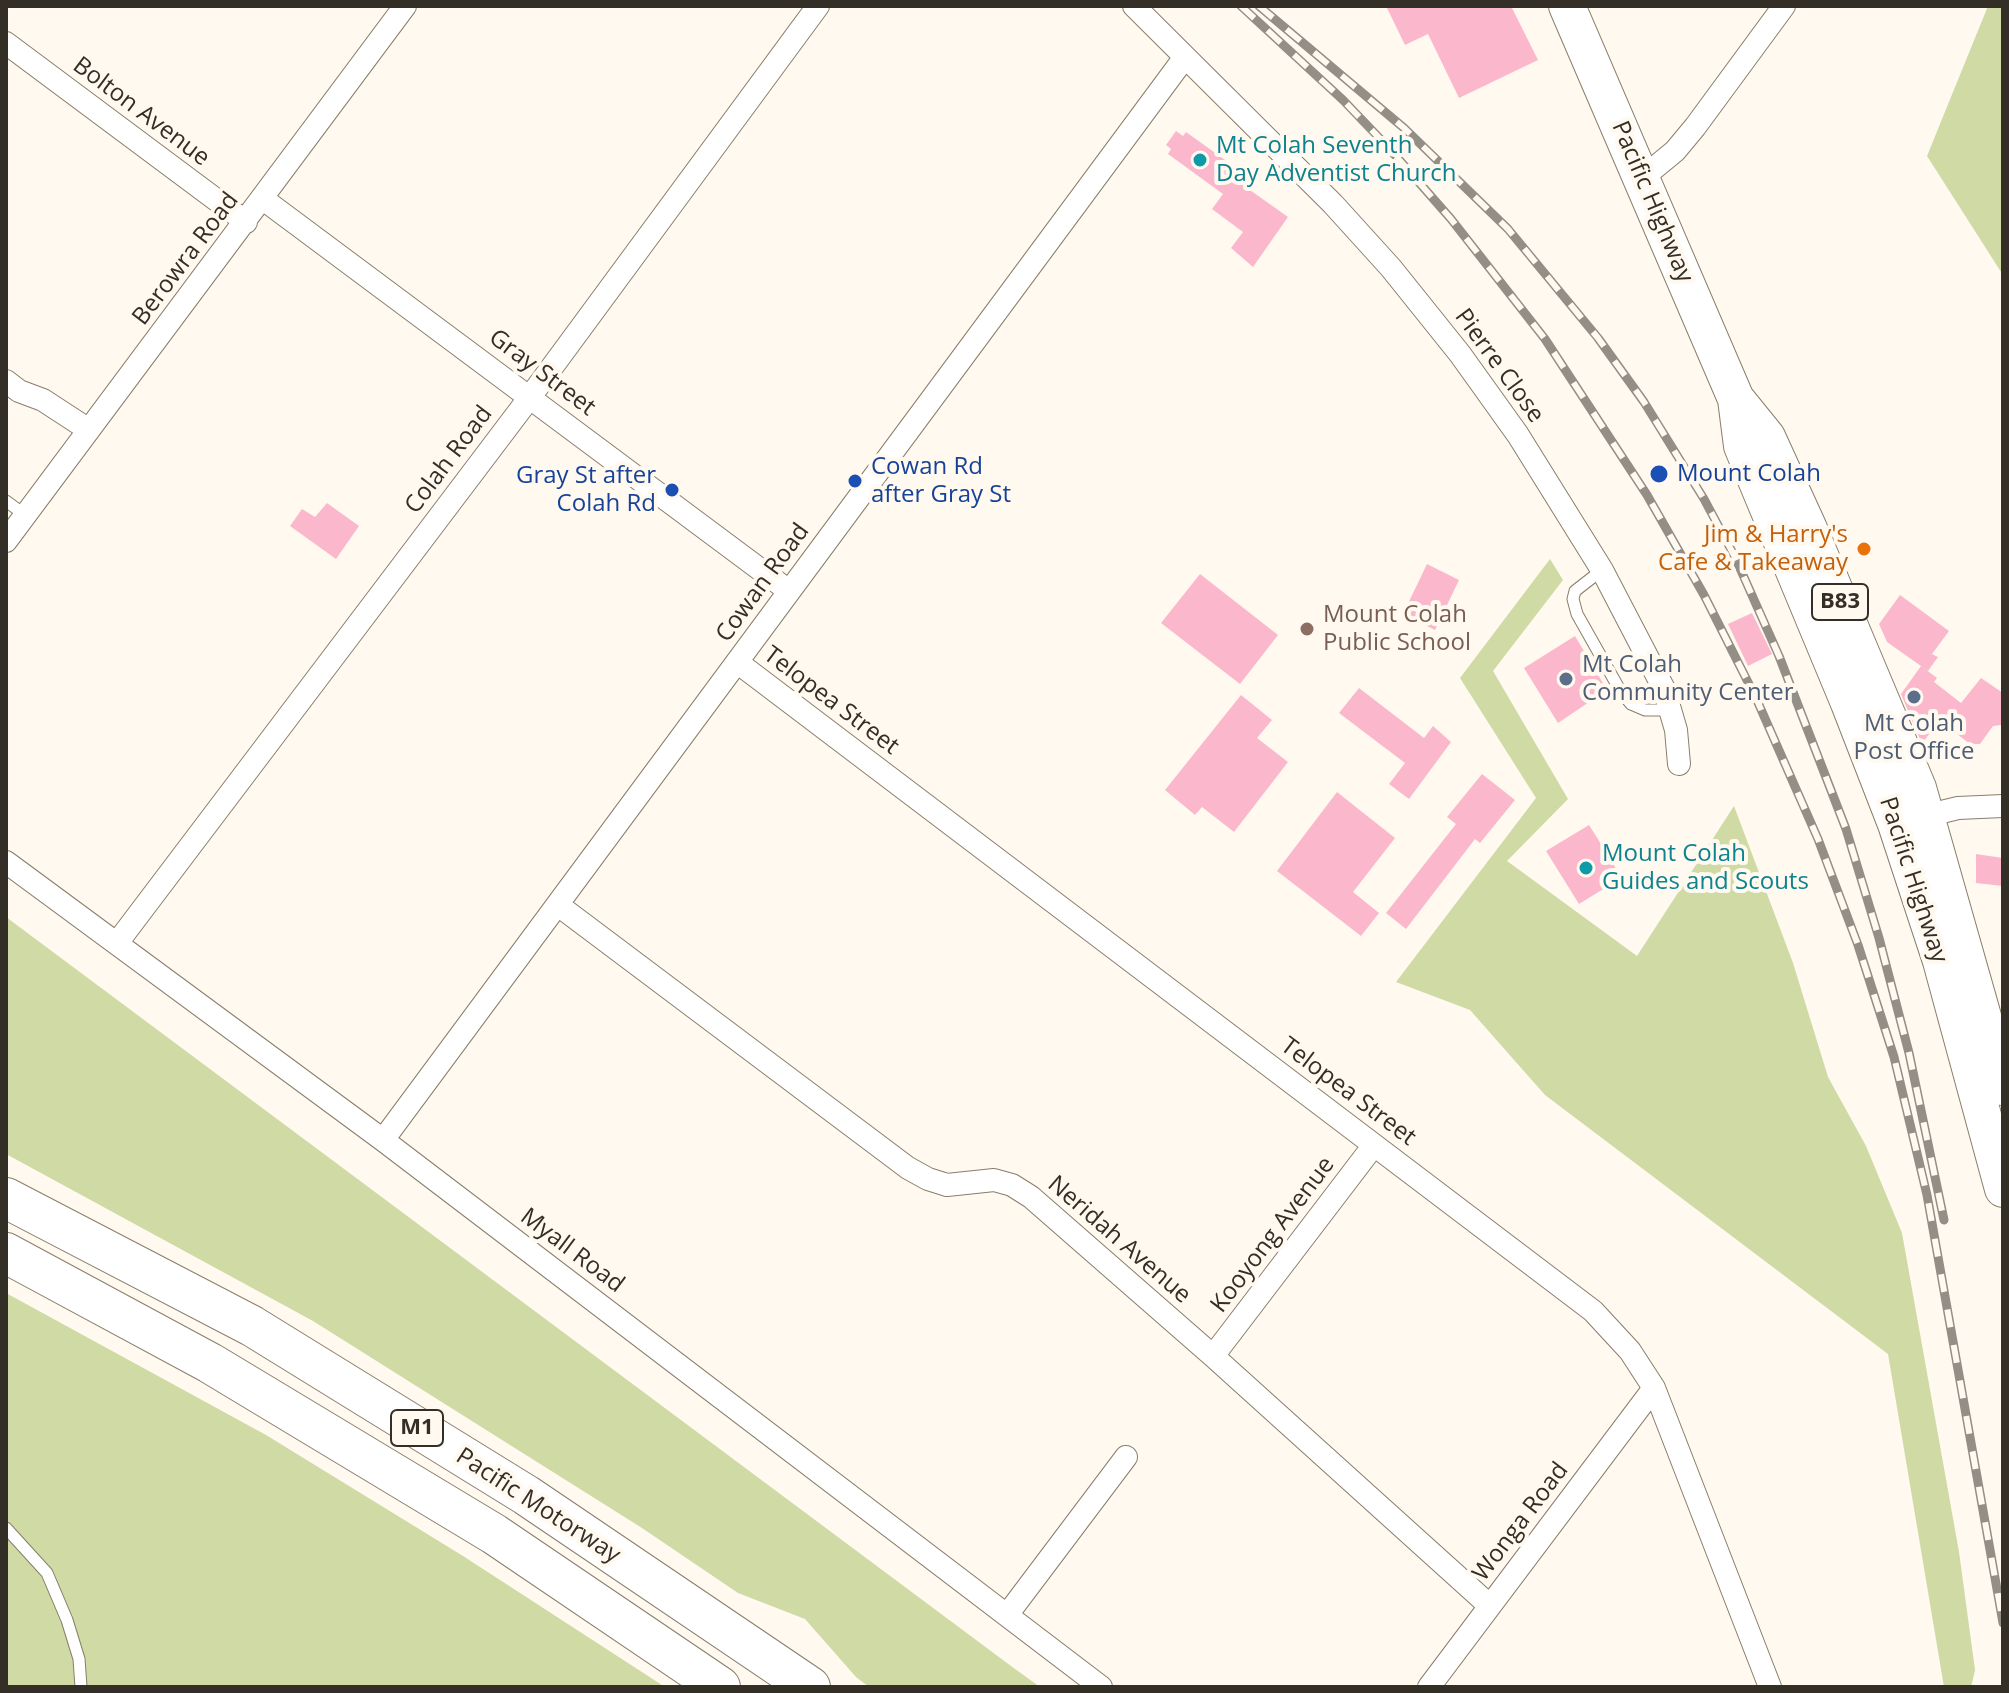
<!DOCTYPE html>
<style>
body{margin:0}
#map{position:relative;width:2009px;height:1693px;overflow:hidden;background:#fff9f0;font-family:"Open Sans",sans-serif}
canvas{display:block}
.frame{position:absolute;inset:0;border:8px solid #342f26;pointer-events:none}
</style>
<div id="map">
<canvas width="2009" height="1693"></canvas>
<div class="frame"></div>
</div>
<script>
const context = document.querySelector('canvas').getContext('2d');
context.lineJoin = 'round';
function fill(path, color) {
  context.fillStyle = color;
  context.fill(path, 'evenodd');
}
function toPath(rows) {
  const path = new Path2D();
  for (const r of rows) {
    path.moveTo(r[0], r[1]);
    for (let i = 2; i < r.length; i += 2) path.lineTo(r[i], r[i + 1]);
  }
  return path;
}
function strokePath(path, color, width, dash) {
  context.strokeStyle = color;
  context.lineWidth = width;
  context.lineCap = dash ? 'butt' : 'round';
  context.setLineDash(dash || []);
  context.stroke(path);
}
function label(font, color, halo, rows, align = 'center') {
  context.font = font + ' "Open Sans",sans-serif';
  context.lineWidth = 8;
  context.setLineDash([]);
  context.textBaseline = 'middle';
  context.strokeStyle = halo;
  context.fillStyle = color;
  for (const [text, x, y, turn = 0] of rows) {
    context.save();
    context.translate(x, y);
    context.rotate((+turn || 0) * Math.PI / 180);
    context.textAlign = isNaN(turn) ? turn : align;
    if (halo) context.strokeText(text, 0, 0);
    context.fillText(text, 0, 0);
    context.restore();
  }
}
fill(toPath([
 [1988,6,2003,6,2003,275,1927,156],
 [1550,559,1563,580,1493,671,1568,799,1507,861,1637,956,1734,806,1793,963,1828,1077,1866,1146,1902,1233,1959,1552,1975,1670,1971,1687,1944,1687,1888,1354,1545,1095,1470,1010,1396,982,1536,798,1460,678],
 [6,917,1011,1666,1040,1687,869,1687,856,1677,805,1619,738,1593,642,1528,313,1321,6,1154],
 [6,1293,266,1435,463,1556,665,1687,6,1687]
]), '#cfdaa5');
fill(toPath([
 [1386,6,1511,6,1538,60,1459,98,1428,34,1405,45],
 [1176,131,1183,136,1186,132,1232,165,1226,173,1288,217,1253,267,1231,248,1243,232,1212,209,1223,194,1168,154,1171,149,1166,145],
 [327,503,359,526,336,559,290,526,302,509,315,517],
 [1427,564,1459,580,1435,630,1403,614],
 [1200,574,1278,635,1240,684,1161,623],
 [1900,595,1949,631,1932,654,1938,657,1928,671,1887,642,1879,624],
 [1752,613,1772,654,1748,666,1728,624],
 [1575,636,1607,690,1558,723,1524,668],
 [1921,666,1937,678,1934,682,1961,703,1981,678,2003,693,2001,725,1993,726,1980,744,1970,744,1939,720,1922,744,1901,694],
 [1359,688,1424,738,1433,726,1451,742,1409,799,1389,784,1405,763,1339,713],
 [1241,695,1272,720,1257,738,1288,762,1234,832,1202,807,1195,815,1165,790],
 [1482,774,1515,800,1480,843,1475,839,1406,929,1386,913,1456,824,1447,817],
 [1337,792,1395,838,1353,892,1379,913,1361,936,1277,871],
 [1589,825,1601,844,1608,840,1616,854,1610,858,1621,878,1579,904,1546,851],
 [1976,854,2003,858,2003,886,1976,883]
]), '#fbb8cd');
const service = toPath([
 [6,501,25,515],
 [1602,570,1575,591,1573,599,1577,614,1621,692,1631,704,1645,710,1671,710],
 [6,1528,47,1573,67,1620,79,1659,81,1687]
]);
const minor = toPath([
 [1134,6,1333,204,1391,268,1460,354,1518,435,1602,570,1664,689,1676,730,1679,764],
 [6,43,246,222],
 [1641,179,1675,151,1695,127,1784,6],
 [263,199,789,591],
 [6,381,19,391,43,400,89,430],
 [6,541,405,6],
 [737,662,1593,1311,1630,1351,1654,1388,1770,1687],
 [1913,819,1958,808,2003,806],
 [6,862,383,1140,1101,1687],
 [558,905,908,1168,928,1179,947,1185,994,1180,1012,1185,1031,1197,1213,1356,1490,1606],
 [117,943,530,397,818,6],
 [383,1140,1185,57],
 [1213,1356,1374,1145],
 [1007,1615,1126,1457],
 [1429,1687,1654,1388]
]);
const primary = toPath([
 [1567,6,1736,399,1742,446,1849,703,1896,824,1941,961,2003,1189],
 [1737,400,1767,437,1809,529,1918,788,2003,1087]
]);
const motorway = toPath([
 [6,1198,252,1326,526,1495,810,1687],
 [6,1253,210,1363,494,1534,720,1687]
]);
strokePath(service, '#897e69', 13);
strokePath(minor, '#897e69', 24);
strokePath(primary, '#897e69', 38);
strokePath(motorway, '#897e69', 42);
strokePath(service, '#fff', 11);
strokePath(minor, '#fff', 22);
strokePath(primary, '#fff', 36);
strokePath(motorway, '#fff', 40);
const rail = toPath([
 [1241,6,1343,100,1387,146,1451,219,1545,339,1647,495,1704,595,1756,698,1818,839,1858,945,1894,1057,1927,1195,2003,1623],
 [1259,6,1404,128,1508,229,1598,338,1644,402,1704,499,1735,557,1779,656,1846,829,1879,938,1909,1053,1944,1220]
]);
strokePath(rail, '#948f86', 9);
strokePath(rail, '#fff9f0', 6, [18]);
for (const [x, y, r, color] of [
 [1200,160,8,"#0f9aa8"],
 [1659,474,10,"#1a4fb4"],
 [855,481,8,"#1a4fb4"],
 [672,490,8,"#1a4fb4"],
 [1864,549,8,"#e8710a"],
 [1307,629,8,"#8d6e63"],
 [1566,679,8,"#5c6f8a"],
 [1914,697,8,"#5c6f8a"],
 [1586,868,8,"#0f9aa8"]
]) {
  const dot = new Path2D();
  dot.arc(x, y, r, 0, 2 * Math.PI);
  context.fillStyle = color;
  context.fill(dot);
  strokePath(dot, '#fff9f0', 3);
}
for (const [x, y, w] of [
 [1840,602,56],
 [417,1428,52]
]) {
  const box = new Path2D();
  box.roundRect(x - w / 2, y - 18, w, 36, 6);
  context.fillStyle = '#fff9f0';
  context.fill(box);
  strokePath(box, '#342f26', 2);
}
label('bold 22px', '#342f26', null, [
 ["B83",1840,602],
 ["M1",417,1428]
]);
label('24px', '#342f26', '#fff9f0', [
 ["Bolton Avenue",141,112,37],
 ["Pacific Highway",1652,202,67],
 ["Berowra Road",186,259,-53],
 ["Pierre Close",1499,366,54],
 ["Gray Street",542,373,37],
 ["Colah Road",449,460,-53],
 ["Cowan Road",763,583,-54],
 ["Telopea Street",831,701,37],
 ["Pacific Highway",1913,880,72],
 ["Telopea Street",1348,1092,37],
 ["Kooyong Avenue",1273,1235,-53],
 ["Neridah Avenue",1119,1240,41],
 ["Myall Road",572,1251,37],
 ["Pacific Motorway",538,1506,33],
 ["Wonga Road",1521,1522,-53]
]);
label('24px', '#0d838f', '#fff9f0', [
 ["Mt Colah Seventh",1216,146],
 ["Day Adventist Church",1216,174],
 ["Mount Colah",1602,854],
 ["Guides and Scouts",1602,882]
], 'left');
label('24px', '#164399', '#fff9f0', [
 ["Cowan Rd",871,467],
 ["after Gray St",871,495],
 ["Mount Colah",1677,474],
 ["Gray St after",656,476,"right"],
 ["Colah Rd",656,504,"right"]
], 'left');
label('24px', '#c56008', '#fff9f0', [
 ["Jim & Harry's",1848,535],
 ["Cafe & Takeaway",1848,563]
], 'right');
label('24px', '#785e54', '#fff9f0', [
 ["Mount Colah",1323,615],
 ["Public School",1323,643]
], 'left');
label('24px', '#4e5e75', '#fff9f0', [
 ["Mt Colah",1582,665],
 ["Community Center",1582,693],
 ["Mt Colah",1914,724,"center"],
 ["Post Office",1914,752,"center"]
], 'left');
</script>
